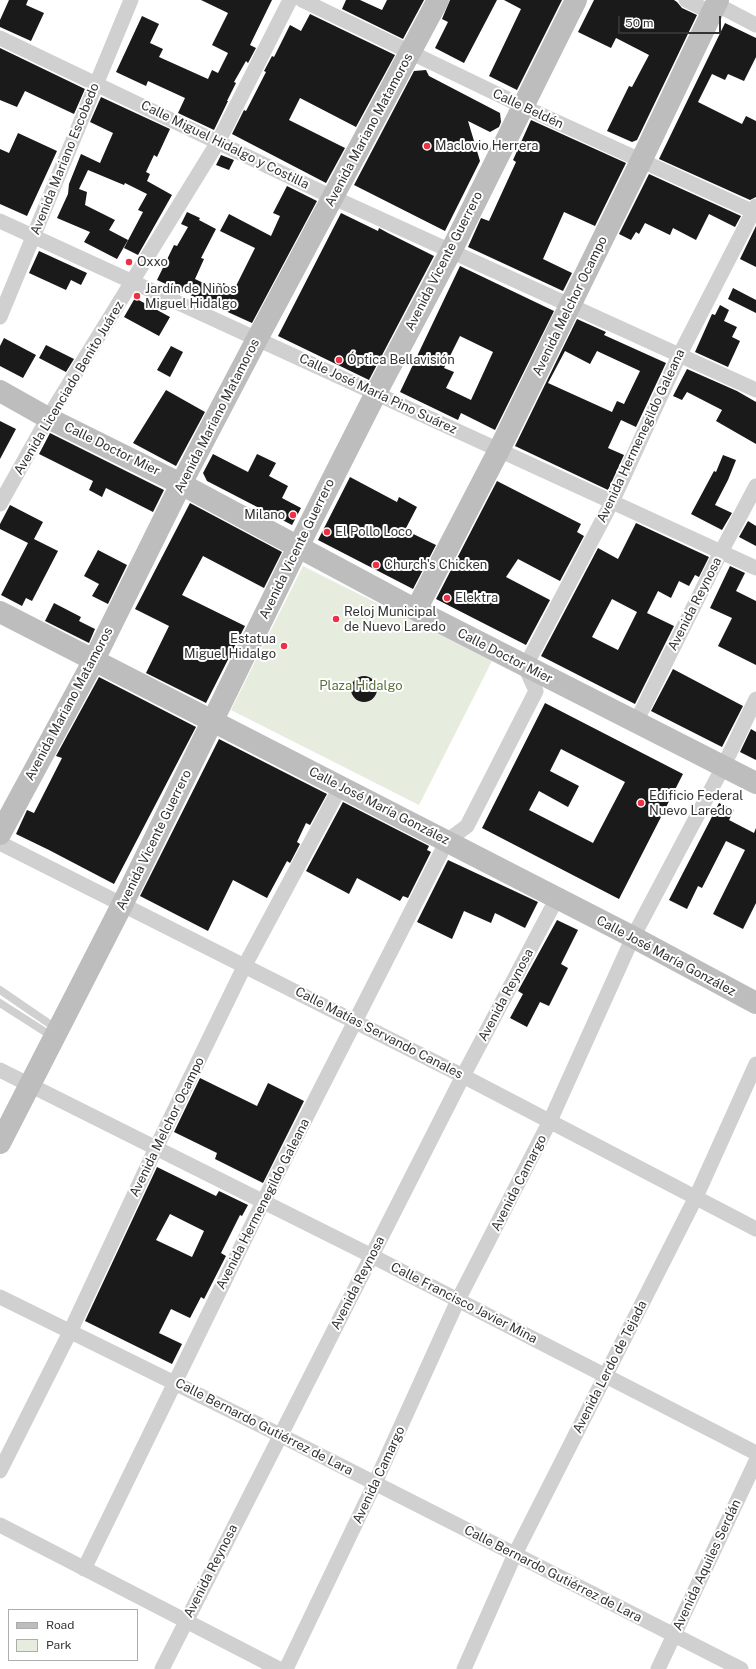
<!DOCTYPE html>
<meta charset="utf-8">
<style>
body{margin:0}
#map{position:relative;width:756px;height:1669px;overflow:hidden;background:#fff;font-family:"Public Sans",sans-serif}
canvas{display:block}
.legend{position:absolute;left:8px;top:1609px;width:130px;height:52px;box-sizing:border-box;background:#fff;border:1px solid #adadad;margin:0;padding:5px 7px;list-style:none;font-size:12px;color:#333}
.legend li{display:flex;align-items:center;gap:8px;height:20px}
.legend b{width:20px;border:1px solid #adadad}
.scale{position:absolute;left:618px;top:16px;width:103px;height:18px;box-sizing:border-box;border:2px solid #333;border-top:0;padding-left:5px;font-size:12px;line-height:14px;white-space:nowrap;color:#333;-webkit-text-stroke:3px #fff;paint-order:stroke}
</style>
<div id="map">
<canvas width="756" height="1669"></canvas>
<ul class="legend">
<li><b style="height:5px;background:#bdbdbd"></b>Road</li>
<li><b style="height:11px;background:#e6ecde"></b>Park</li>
</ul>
<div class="scale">50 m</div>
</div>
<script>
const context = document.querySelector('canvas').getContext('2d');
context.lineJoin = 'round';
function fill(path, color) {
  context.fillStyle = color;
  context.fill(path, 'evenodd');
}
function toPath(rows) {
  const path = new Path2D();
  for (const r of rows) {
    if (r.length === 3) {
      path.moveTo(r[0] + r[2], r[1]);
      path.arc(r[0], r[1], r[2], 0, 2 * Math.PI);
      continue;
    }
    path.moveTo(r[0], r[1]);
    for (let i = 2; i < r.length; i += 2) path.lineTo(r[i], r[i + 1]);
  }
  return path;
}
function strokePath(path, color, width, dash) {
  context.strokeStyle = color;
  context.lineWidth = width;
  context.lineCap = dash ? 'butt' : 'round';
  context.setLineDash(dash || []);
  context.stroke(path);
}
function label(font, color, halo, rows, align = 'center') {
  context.font = font + ' "Public Sans",sans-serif';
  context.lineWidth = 4;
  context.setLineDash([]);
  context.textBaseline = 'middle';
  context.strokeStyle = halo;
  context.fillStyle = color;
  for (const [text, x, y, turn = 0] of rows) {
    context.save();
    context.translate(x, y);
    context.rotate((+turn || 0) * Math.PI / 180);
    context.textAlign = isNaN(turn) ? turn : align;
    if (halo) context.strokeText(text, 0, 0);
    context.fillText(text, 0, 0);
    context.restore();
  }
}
fill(toPath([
 [303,566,492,661,419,805,231,710]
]), '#e6ecde');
fill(toPath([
 [9,0,28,0,26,5,44,13,31,41,0,27,0,20],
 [201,0,272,0,250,45,256,48,248,63,246,61,234,82,236,83,227,101,228,101,214,130,178,113,185,98,148,81,146,86,116,72,142,16,159,24,150,43,163,49,159,57,208,79,212,70,218,73,228,53,212,45,228,13],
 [346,0,360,0,382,10,387,0,424,0,403,39,342,9],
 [450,0,497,0,464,63,435,48,448,22,442,19],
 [504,0,562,0,517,90,489,76,521,9],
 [594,0,674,0,677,2,682,8,697,15,637,140,632,142,607,131,629,86,632,87,649,55,616,38,611,48,578,32],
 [310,14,395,55,356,127,300,98,289,120,345,148,326,183,232,134,244,110,246,111,266,72,264,71,272,56,274,57,290,25,301,31],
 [725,23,756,38,756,57,744,81,728,74,725,80,712,74,698,102,742,124,746,116,756,121,756,197,750,200,659,159],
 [0,48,85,89,74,114,25,91,17,107,0,100],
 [426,70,429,76,500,113,501,122,499,127,490,132,468,121,480,161,445,231,354,185,414,71],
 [101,97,170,129,157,157,154,155,146,172,150,174,147,181,172,195,138,255,124,248,143,212,138,210,147,194,125,183,124,185,88,170,79,189,87,192,85,205,115,220,109,230,128,240,117,259,84,242,90,232,57,218,68,194,69,184,81,154,100,163,113,133,90,122],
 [531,120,626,163,595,226,564,212,543,259,572,273,563,291,468,247,481,218,489,221,516,162,513,160],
 [18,133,57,151,27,216,0,204,0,149,9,153],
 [221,155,234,160,229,170,216,165],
 [649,174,741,216,735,227,709,214,696,240,673,228,670,235,645,223,639,234,636,232,631,240,619,234],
 [287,186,317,201,252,323,157,280,174,245,177,246,188,227,181,224,187,212,200,218,199,220,216,229,201,258,204,259,195,279,218,290,221,282,235,288,255,248,220,231,229,214,271,236,280,216,273,213],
 [341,213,378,231,379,228,388,233,434,256,369,380,278,336],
 [756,226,756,267,740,259],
 [39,251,87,273,81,285,71,280,66,290,29,273],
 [460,266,554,311,495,430,461,413,458,420,400,392],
 [460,336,493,352,471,400,446,388,454,372,444,368],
 [733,288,756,300,756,313,728,299],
 [135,298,170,317,159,336,124,317],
 [720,305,729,310,724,321,737,327,732,337,740,341,728,367,695,352,712,314,715,315],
 [577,319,606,332,604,335,666,363,636,427,621,420,608,448,624,455,608,490,515,446],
 [565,351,590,364,597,351,640,371,624,404,617,401,612,412,548,383],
 [4,338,36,355,23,378,0,366,0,346],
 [46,345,74,359,66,372,39,358],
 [171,346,183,352,170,377,157,370],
 [687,369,737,391,756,402,756,444,716,421,722,410,687,392,682,400,673,396],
 [166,390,205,412,176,466,133,443],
 [0,421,16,429,0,459],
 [50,433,164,490,153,512,106,488,102,497,89,490,93,481,39,454],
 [213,454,248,472,257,454,276,463,269,476,288,486,282,498,301,508,292,525,207,481,203,473],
 [723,455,736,460,728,480,715,505,732,513,722,530,691,514,714,471,716,472],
 [350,477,397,502,399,497,417,507,405,530,436,545,413,589,318,540],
 [497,481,581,524,577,532,584,536,560,581,518,559,506,577,550,600,526,645,436,599],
 [190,503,282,552,264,588,203,556,182,595,245,626,206,703,146,673,169,626,135,609],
 [10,505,43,522,34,539,58,551,32,601,26,598,22,606,1,595,28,543,0,529,0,524],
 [748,521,756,526,756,546,739,537],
 [636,523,709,557,699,577,695,575,689,586,679,581,671,598,658,591,647,613,674,626,635,704,541,656,598,548,618,559],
 [612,599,637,612,618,650,592,637],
 [98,550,127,565,108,604,92,596,99,584,84,576],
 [730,566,745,573,736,591,756,601,756,665,718,646,732,618,710,608],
 [54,603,81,617,79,621,95,629,89,643,45,621],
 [673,669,743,706,722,747,651,711],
 [364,689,13],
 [99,677,196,727,114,884,49,850,16,834,27,810,34,813,62,758,56,756],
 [545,703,683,774,619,899,482,828],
 [561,749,625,782,593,843,529,810,539,791,568,807,579,786,550,771],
 [751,729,756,732,756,760,740,752],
 [219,739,327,794,310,825,306,823,297,842,300,844,290,863,287,861,267,898,233,880,208,931,140,896],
 [343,802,429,846,427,850,431,852,408,898,403,896,400,901,357,878,349,894,306,871],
 [719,803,734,810,729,820,754,833,756,828,756,903,743,929,713,914,745,850,726,841,702,888,698,886,687,909,669,900],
 [448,860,538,902,525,928,495,913,491,923,464,911,452,939,417,922],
 [557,920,578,930,561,964,568,968,549,1006,540,1002,527,1027,510,1018,523,994,518,991],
 [200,1078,257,1106,268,1083,304,1101,263,1183,215,1159,217,1153,174,1132],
 [157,1167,216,1196,219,1191,248,1205,242,1216,240,1215,221,1253,226,1256,204,1299,201,1297,190,1318,171,1309,159,1333,182,1344,172,1364,85,1321],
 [170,1214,204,1231,192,1257,156,1240]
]), '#1a1a1a');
strokePath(toPath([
 [0,990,57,1029],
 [0,1003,53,1037]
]), '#d0d0d0', 8);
strokePath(toPath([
 [302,0,522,106,756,213],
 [686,0,712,13],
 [716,4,756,25],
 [0,38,332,197,756,390],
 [0,221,756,568],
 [0,317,131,0],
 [0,504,48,418,218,142,290,0],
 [636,722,721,552,756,486],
 [0,843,463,1076,756,1229],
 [0,1070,372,1256,756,1453],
 [0,1297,280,1435,741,1669],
 [0,1471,70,1332,156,1148,245,965,341,786],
 [0,1525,279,1669],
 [84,1569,263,1202,447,841,467,826,536,691,525,667,612,502,679,356,756,206],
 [162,1669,463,1076,557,898],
 [286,1669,375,1483,458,1300,550,1121,633,937,723,767,756,699],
 [464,1669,515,1554,696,1197,756,1064],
 [658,1669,756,1461]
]), '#d0d0d0', 15);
strokePath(toPath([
 [0,391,48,418,181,484,416,610,756,783],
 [416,610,499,450,641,161,718,0],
 [0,612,633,937,756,1003],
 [0,834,94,660,181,484,257,339,438,0],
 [0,1143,122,905,298,547,376,393,451,251,576,0]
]), '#bdbdbd', 22);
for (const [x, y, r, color] of [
 [427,146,4,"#ee3046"],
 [129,262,4,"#ee3046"],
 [137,296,4,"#ee3046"],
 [339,360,4,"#ee3046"],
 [293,515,4,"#ee3046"],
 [327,532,4,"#ee3046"],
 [376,565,4,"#ee3046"],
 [447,598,4,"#ee3046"],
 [336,619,4,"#ee3046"],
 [284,646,4,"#ee3046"],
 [641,803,4,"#ee3046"]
]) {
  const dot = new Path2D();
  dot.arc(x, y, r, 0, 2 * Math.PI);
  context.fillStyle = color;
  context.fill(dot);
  strokePath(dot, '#fff', 1.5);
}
label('13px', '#333', '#fff', [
 ["Calle Beldén",528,109,25],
 ["Avenida Mariano Matamoros",369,130,-62],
 ["Calle Miguel Hidalgo y Costilla",225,145,26],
 ["Avenida Mariano Escobedo",65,159,-68],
 ["Avenida Vicente Guerrero",444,261,-63],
 ["Avenida Melchor Ocampo",570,306,-64],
 ["Avenida Licenciado Benito Juárez",69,388,-59],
 ["Calle José María Pino Suárez",378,394,25],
 ["Avenida Mariano Matamoros",217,416,-63],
 ["Avenida Hermenegildo Galeana",641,436,-65],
 ["Calle Doctor Mier",112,449,26],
 ["Avenida Vicente Guerrero",297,549,-64],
 ["Avenida Reynosa",695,604,-63],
 ["Calle Doctor Mier",505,656,27],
 ["Avenida Mariano Matamoros",69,704,-62],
 ["Calle José María González",379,806,27],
 ["Avenida Vicente Guerrero",154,840,-64],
 ["Calle José María González",666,956,28],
 ["Avenida Reynosa",506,995,-62],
 ["Calle Matías Servando Canales",379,1033,27],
 ["Avenida Melchor Ocampo",167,1127,-64],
 ["Avenida Camargo",519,1183,-63],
 ["Avenida Hermenegildo Galeana",263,1204,-63],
 ["Avenida Reynosa",358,1283,-63],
 ["Calle Francisco Javier Mina",464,1303,27],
 ["Avenida Lerdo de Tejada",610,1367,-63],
 ["Calle Bernardo Gutiérrez de Lara",264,1427,27],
 ["Avenida Camargo",379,1475,-65],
 ["Avenida Aquiles Serdán",707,1565,-65],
 ["Avenida Reynosa",211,1571,-63],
 ["Calle Bernardo Gutiérrez de Lara",553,1574,27]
]);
label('13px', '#333', '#fff', [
 ["Maclovio Herrera",435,146],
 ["Oxxo",137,262],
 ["Jardín de Niños",145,289],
 ["Miguel Hidalgo",145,304],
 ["Óptica Bellavisión",347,360],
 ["Milano",285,515,"right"],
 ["El Pollo Loco",335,532],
 ["Church's Chicken",384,565],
 ["Elektra",455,598],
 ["Reloj Municipal",344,612],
 ["de Nuevo Laredo",344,627],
 ["Estatua",276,639,"right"],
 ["Miguel Hidalgo",276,654,"right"],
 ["Edificio Federal",649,796],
 ["Nuevo Laredo",649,811]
], 'left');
label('13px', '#58723c', '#fff', [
 ["Plaza Hidalgo",361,686]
]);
</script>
